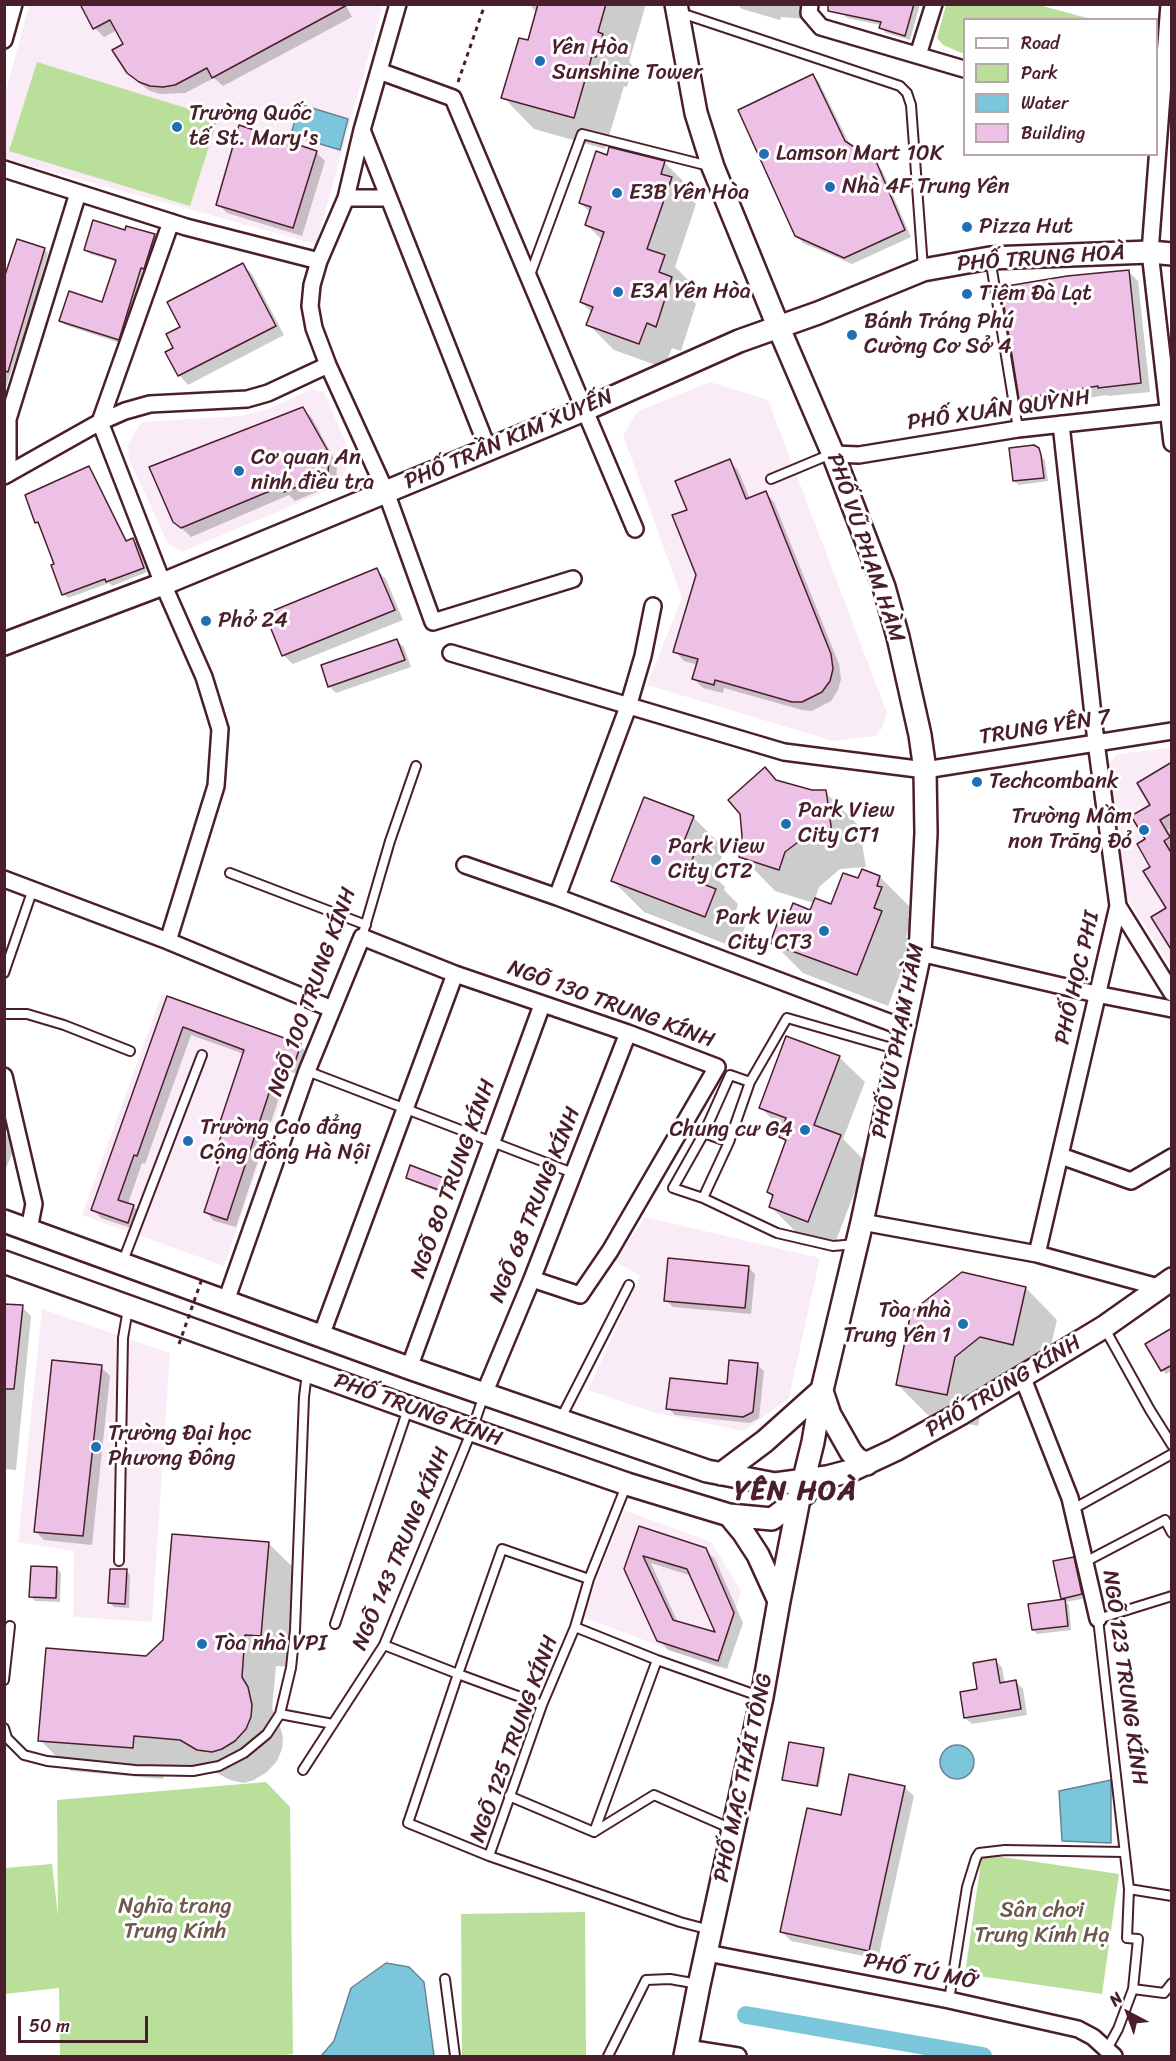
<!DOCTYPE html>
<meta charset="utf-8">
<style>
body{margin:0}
#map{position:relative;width:1176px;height:2061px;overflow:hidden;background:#fff;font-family:Sriracha,sans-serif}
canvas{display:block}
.frame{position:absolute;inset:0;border:6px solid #4a1f2b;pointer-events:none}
.legend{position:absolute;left:963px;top:18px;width:195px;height:138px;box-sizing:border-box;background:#fff;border:2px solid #b7a5aa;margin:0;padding:8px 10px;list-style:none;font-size:18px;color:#4a1f2b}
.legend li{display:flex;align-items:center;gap:12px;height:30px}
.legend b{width:30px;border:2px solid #b7a5aa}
.north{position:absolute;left:1098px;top:1983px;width:60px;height:60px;-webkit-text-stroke:4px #fff;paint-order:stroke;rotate:319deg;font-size:16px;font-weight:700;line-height:24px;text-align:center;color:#4a1f2b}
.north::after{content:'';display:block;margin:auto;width:21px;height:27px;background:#4a1f2b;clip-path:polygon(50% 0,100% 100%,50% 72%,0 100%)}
.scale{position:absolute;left:18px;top:2016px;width:130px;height:27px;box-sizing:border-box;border:3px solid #4a1f2b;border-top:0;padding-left:8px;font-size:18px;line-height:21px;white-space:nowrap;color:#4a1f2b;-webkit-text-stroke:4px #fff;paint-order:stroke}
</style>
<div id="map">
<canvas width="1176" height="2061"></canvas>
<div class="frame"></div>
<ul class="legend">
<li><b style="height:8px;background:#fff"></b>Road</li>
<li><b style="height:16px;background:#badf9a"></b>Park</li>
<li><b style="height:16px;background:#7cc6dc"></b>Water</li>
<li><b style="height:16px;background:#edc0e5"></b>Building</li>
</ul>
<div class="north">N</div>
<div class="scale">50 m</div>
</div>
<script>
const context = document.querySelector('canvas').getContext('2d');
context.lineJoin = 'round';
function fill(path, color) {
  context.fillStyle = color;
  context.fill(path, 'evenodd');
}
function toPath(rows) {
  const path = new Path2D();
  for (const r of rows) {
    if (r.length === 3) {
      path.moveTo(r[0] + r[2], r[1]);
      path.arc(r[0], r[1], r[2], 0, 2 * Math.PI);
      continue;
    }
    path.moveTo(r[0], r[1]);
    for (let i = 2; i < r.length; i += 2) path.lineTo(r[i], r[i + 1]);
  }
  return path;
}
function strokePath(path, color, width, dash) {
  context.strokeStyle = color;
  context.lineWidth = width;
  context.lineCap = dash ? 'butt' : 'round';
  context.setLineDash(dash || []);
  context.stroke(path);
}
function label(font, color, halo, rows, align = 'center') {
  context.font = font + ' Sriracha,sans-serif';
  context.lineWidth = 6;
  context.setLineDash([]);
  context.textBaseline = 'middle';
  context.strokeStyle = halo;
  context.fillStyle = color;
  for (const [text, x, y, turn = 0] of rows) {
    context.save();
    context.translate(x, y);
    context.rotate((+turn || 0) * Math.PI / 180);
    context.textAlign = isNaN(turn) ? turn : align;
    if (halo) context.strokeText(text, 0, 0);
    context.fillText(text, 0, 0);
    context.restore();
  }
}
fill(toPath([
 [29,5,383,5,316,244,5,159,5,94],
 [710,382,768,400,887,713,882,728,876,736,833,741,647,685,682,598,623,435,638,411],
 [311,389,324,392,352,457,338,486,182,552,167,542,129,459,128,444,142,422,239,416,269,409],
 [1171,748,1171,967,1126,896,1108,765,1117,754],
 [162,994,301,1044,224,1266,82,1215],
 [645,1217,820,1258,789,1398,744,1431,656,1413,588,1390,640,1276,615,1261],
 [42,1309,170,1353,152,1622,73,1617,74,1551,18,1542],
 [624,1510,711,1542,741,1591,719,1668,582,1617]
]), '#faecf7');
fill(toPath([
 [946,5,1039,5,1091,19,964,20,964,54,943,45,937,38],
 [37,62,218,118,190,206,9,151],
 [266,1782,290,1807,293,2054,277,2056,60,2056,59,1988,5,1994,5,1868,52,1864,58,1916,57,1800],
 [982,1854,1119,1874,1102,1994,965,1974],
 [585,1912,586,2056,462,2056,461,1914]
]), '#badf9a');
const water = toPath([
 [299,104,348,119,340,150,291,135,299,104],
 [957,1762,17],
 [1111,1780,1111,1843,1062,1841,1059,1791,1111,1780],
 [386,1963,409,1967,424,1982,434,2056,321,2056,334,2041,351,1988,386,1963]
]);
fill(water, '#7cc6dc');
strokePath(water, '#688395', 1.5);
fill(toPath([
 [82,4,345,4,352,17,223,86,214,78,185,93,160,94,150,91,138,82,125,44,117,30,104,37,95,28],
 [529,4,646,4,629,62,633,66,627,87,624,86,605,149,534,129,503,97,529,42,537,13],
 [737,4,811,4,806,19,781,17,780,20,742,9],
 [843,4,920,4,910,40,886,33,881,28,881,25,847,18,842,13],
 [813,75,819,82,850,145,875,163,882,170,911,237,852,264,803,243,796,235],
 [316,152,325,161,302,236,227,213,218,204],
 [608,157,664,162,690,188,687,195,696,204,675,267,690,282,686,293,696,304,681,351,672,348,664,368,614,350,588,324,592,313,581,302,603,241,587,225,591,213,580,203],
 [126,232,154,235,159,239,148,272,145,271,123,344,65,325,61,320,103,304,117,262,90,254,85,250],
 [44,249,48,253,28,324,4,393,4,284],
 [243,265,252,274,284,335,188,385,179,375,167,353,175,349,182,327],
 [1129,272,1138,281,1150,392,1109,396,1107,395,1030,407,1021,398],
 [303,409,312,418,337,464,336,484,295,501,289,495,191,537,174,521],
 [1038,450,1045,461,1048,481,1019,485,1014,481],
 [729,461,738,470,750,499,765,492,774,502,839,664,841,679,838,690,831,701,812,711,802,710,724,688,723,693,703,688,694,679,698,665,684,661,675,651,698,575,689,511],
 [89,468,93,472,128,542,133,540,137,544,147,572,112,586,109,583,68,598,63,594,56,565,41,526,36,522],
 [377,570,386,579,403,620,293,664,283,655],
 [397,641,404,647,411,667,336,693,329,686],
 [1172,770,1172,827,1168,830,1172,836,1172,948,1168,909,1152,867,1147,840,1152,806],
 [777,782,812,792,825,792,859,826,866,867,840,869,819,887,815,899,832,906,859,880,880,877,911,908,908,916,912,920,906,937,912,943,888,1006,803,973,772,942,788,921,811,912,814,903,775,891,741,856],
 [645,799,694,818,725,849,714,876,725,887,724,890,738,904,736,911,747,922,736,948,644,912,612,880],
 [168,998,300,1046,309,1054,301,1075,288,1071,236,1227,214,1221,206,1212,225,1154,224,1132,219,1128,244,1054,191,1035,145,1164,142,1163,128,1204,133,1206,142,1215,137,1230,101,1218,93,1209],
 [839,1057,865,1082,843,1139,866,1162,834,1246,796,1232,771,1207,774,1198,768,1192,787,1143,780,1137,783,1130,761,1108],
 [4,1132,16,1144,4,1173],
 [407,1177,443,1179,447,1184,443,1194,412,1181],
 [748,1267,755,1274,751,1314,673,1307,666,1300],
 [1026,1288,1057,1320,1044,1375,1012,1368,986,1389,978,1426,929,1416,898,1385],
 [4,1305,22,1307,31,1316,16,1470,4,1469],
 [1172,1336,1172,1371,1166,1374,1162,1370],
 [757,1365,764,1371,759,1418,750,1423,675,1415,668,1408,728,1385],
 [101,1367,110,1376,92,1545,44,1540,35,1531],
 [640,1528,705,1550,715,1559,743,1623,727,1669,668,1650,659,1640,626,1569],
 [651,1563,692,1576,717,1634,678,1623],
 [268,1543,300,1574,292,1667,276,1666,272,1709,278,1720,283,1737,282,1749,277,1761,267,1772,254,1780,244,1783,230,1780,213,1771,165,1767,163,1779,71,1771,40,1740,146,1657],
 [1073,1558,1077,1562,1086,1598,1066,1602,1069,1605,1071,1630,1037,1634,1033,1630,1030,1605,1065,1601,1062,1598],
 [57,1568,61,1573,60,1602,35,1601,31,1597],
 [126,1571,130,1575,129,1608,114,1607,110,1603],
 [995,1661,1002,1667,1005,1684,1016,1682,1023,1689,1027,1715,972,1724,965,1718],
 [823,1750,825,1751,819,1787,784,1779],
 [904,1787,914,1796,878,1959,791,1941,782,1932,842,1817]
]), '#0003');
strokePath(toPath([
 [746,2015,983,2056]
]), '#7cc6dc', 18);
const building = toPath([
 [80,4,349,4,212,78,207,68,175,85,163,87,150,86,139,82,127,73,112,50,123,44,110,20,93,29,80,4],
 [538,4,606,4,598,32,603,34,596,57,592,56,574,118,501,98,519,38,528,40,538,4],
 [828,4,914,4,905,36,879,28,881,22,828,11,828,4],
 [813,74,845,141,876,161,905,230,844,258,795,236,738,110,813,74],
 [239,125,317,151,293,228,216,205,239,125],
 [609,147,665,161,661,174,672,177,647,249,665,255,659,272,672,277,656,327,647,323,639,344,586,325,593,307,580,302,604,232,585,225,591,207,579,203,596,151,607,155,609,147],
 [93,220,125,230,126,226,155,234,144,269,141,268,119,340,59,321,69,291,102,302,116,260,84,250,93,220],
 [17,239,45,248,8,372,4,371,4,278,17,239],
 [243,263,276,326,178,376,165,352,173,348,166,334,180,327,167,302,243,263],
 [1129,270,1141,383,1098,388,1098,386,1019,399,1001,287,1067,276,1129,270],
 [303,407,329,453,328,475,284,492,282,486,181,528,173,522,149,467,303,407],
 [1034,445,1039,448,1041,455,1044,478,1013,481,1009,448,1034,445],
 [730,459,746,499,766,491,831,654,833,669,830,681,822,692,802,702,792,702,715,680,714,685,692,679,698,659,673,652,696,575,672,515,687,510,675,481,730,459],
 [89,466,126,541,133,538,144,568,106,582,105,579,62,595,51,565,54,564,38,522,35,523,25,495,89,466],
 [377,568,395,610,282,656,265,614,377,568],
 [397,639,405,660,328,687,321,665,397,639],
 [1172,762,1172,813,1160,820,1170,837,1164,841,1172,854,1172,951,1151,917,1166,908,1143,871,1150,867,1137,844,1145,839,1131,816,1150,805,1137,783,1172,762],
 [765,767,776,780,812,790,826,790,832,833,806,836,785,852,779,870,739,857,742,836,740,814,728,800,765,767],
 [644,797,694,816,681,849,694,855,690,865,708,872,703,884,716,889,705,917,611,881,644,797],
 [862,869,880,876,877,886,882,887,874,908,882,911,857,975,770,943,780,916,787,919,793,903,810,910,815,898,831,904,843,873,858,878,862,869],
 [167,996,301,1044,293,1068,279,1063,227,1220,204,1212,223,1155,217,1148,223,1130,218,1128,244,1050,183,1027,137,1156,134,1155,118,1200,134,1205,128,1223,91,1210,167,996],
 [786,1036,840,1056,814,1125,841,1135,808,1222,769,1207,773,1195,767,1192,786,1140,779,1137,786,1118,759,1108,786,1036],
 [410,1165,444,1178,439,1190,406,1178,410,1165],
 [668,1258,749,1266,745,1308,664,1301,668,1258],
 [962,1272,1026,1287,1013,1345,980,1337,955,1357,947,1395,896,1385,911,1312,962,1272],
 [4,1304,23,1305,14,1389,4,1389,4,1304],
 [1172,1328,1172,1365,1161,1371,1145,1344,1172,1328],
 [52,1360,102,1365,83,1536,34,1532,52,1360],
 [729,1360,758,1363,753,1412,743,1417,666,1409,670,1378,727,1384,729,1360],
 [639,1526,706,1548,734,1613,718,1661,657,1641,624,1569,639,1526],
 [643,1556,687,1569,715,1632,673,1620,643,1556],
 [172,1534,269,1542,261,1636,245,1635,242,1677,248,1687,252,1705,251,1717,246,1729,235,1741,222,1749,212,1752,197,1750,180,1740,134,1736,133,1748,38,1741,46,1648,146,1656,163,1640,172,1534],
 [1074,1557,1082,1594,1061,1599,1053,1561,1074,1557],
 [31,1566,57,1567,56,1598,29,1597,31,1566],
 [110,1569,127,1569,125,1604,108,1603,110,1569],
 [1065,1599,1068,1626,1032,1630,1028,1604,1065,1599],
 [996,1659,1000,1683,1016,1680,1021,1709,964,1718,960,1692,977,1689,973,1663,996,1659],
 [789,1742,824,1748,817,1786,782,1780,789,1742],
 [849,1774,905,1786,869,1951,780,1932,807,1808,841,1815,849,1774]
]);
fill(building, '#edc0e5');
strokePath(building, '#4a1f2b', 1.5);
const lane = toPath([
 [681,13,900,86,907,93,911,105,923,268],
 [990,258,1018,429],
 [530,275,582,134,709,166],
 [771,479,831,454],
 [230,873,366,925],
 [362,937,390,841,416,766],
 [4,973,33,889],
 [4,1014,27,1014,64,1025,130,1051],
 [307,1071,573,1173],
 [704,1133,729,1142],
 [703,1198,673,1188,704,1133,730,1075,750,1082],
 [856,1244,833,1246,777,1233,703,1198,729,1142,750,1082,787,1018,899,1050],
 [123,1261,202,1055],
 [1105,1329,1150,1410,1172,1445],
 [561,1418,629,1285],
 [1073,1509,1172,1454],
 [119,1561,123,1338,128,1309],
 [1085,1562,1165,1520,1172,1533],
 [335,1624,408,1409],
 [575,1627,657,1660,759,1696],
 [384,1645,458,1674,502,1549,589,1579],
 [4,1680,10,1626],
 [542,1705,458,1674,408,1823,489,1856,680,1922,710,1930],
 [280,1714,333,1724],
 [4,1728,7,1738,24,1755,47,1761,135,1770,193,1771,219,1766,244,1753,267,1734,280,1714,291,1668,295,1630,304,1397,307,1373],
 [303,1770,384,1645,472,1430,484,1395],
 [509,1796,594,1832,654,1795,732,1829],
 [594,1832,657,1660],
 [489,1856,542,1705,575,1627,589,1579,626,1486],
 [1129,1889,1172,1896],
 [445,1979,455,2056],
 [1133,1989,1164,1993,1172,1983],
 [949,2000,967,1887,976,1858,979,1853,1005,1850,1124,1852],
 [1107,2049,1118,2029,1133,1989,1138,1939,1127,1938,1129,1889,1098,1619,1172,1596],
 [608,2056,646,1980,670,1979,698,1984]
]);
const street = toPath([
 [398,4,362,130,346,198,319,261,312,285,310,306,314,328,328,365,386,492,433,622,573,579],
 [810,4,809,13,821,27,964,69],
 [1169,4,1150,252,1172,443],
 [4,40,14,4],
 [918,55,934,4],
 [379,71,453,98,635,529],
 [362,130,488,449],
 [4,169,186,227,319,261],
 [346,198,388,198],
 [833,454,859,455,1018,429,1172,412],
 [8,474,8,419,78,193],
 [4,476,100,422,125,411,150,404,247,399,268,393,328,365],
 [451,653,784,752,925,770,1172,731],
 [465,865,557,897,905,1028],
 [4,879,168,941,332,1009],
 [557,897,628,707,643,656,653,606],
 [1118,906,1172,993],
 [168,941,216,786,220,729,204,677,163,584,100,422,171,222],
 [920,953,1096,994,1172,1009],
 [4,1076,34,1204,29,1229],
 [1061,1156,1131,1181,1172,1157],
 [862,1222,1037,1254,1158,1287],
 [1037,1254,1118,906,1096,742,1061,424],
 [226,1301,307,1071,362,937,455,974,628,1033,717,1067,610,1251,580,1295,532,1279],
 [321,1336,455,974],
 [409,1368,542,1005],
 [1022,1376,1070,1498,1098,1619],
 [484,1394,532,1279,628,1033],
 [707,1953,949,2000,1078,2029,1093,2037,1114,2056],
 [687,2048,738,2056]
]);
const secondary = toPath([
 [676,4,696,113,713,167,778,326,833,454,884,587,898,637,920,735,925,770,926,833,920,953,862,1222,822,1390,813,1442,799,1499,779,1601,762,1697,699,1985,685,2056],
 [4,644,163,584,584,410,739,341,818,313,923,270,990,258,1150,252,1172,254],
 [4,1221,409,1368,707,1471,775,1484,827,1477,850,1471,895,1450,962,1413,1104,1327,1172,1279],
 [4,1262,472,1430,627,1484,729,1515,772,1519,805,1494],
 [822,1391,830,1415,851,1452,857,1459,867,1464],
 [721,1474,765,1441,822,1390],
 [729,1515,743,1532,758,1555,779,1601]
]);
strokePath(lane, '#4a1f2b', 12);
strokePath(street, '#4a1f2b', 20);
strokePath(secondary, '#4a1f2b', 26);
strokePath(toPath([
 [458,82,485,4]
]), '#4a1f2b', 3, [4.5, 4.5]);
strokePath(lane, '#fff', 8);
strokePath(street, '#fff', 15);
strokePath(secondary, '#fff', 21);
strokePath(toPath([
 [179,1344,203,1276]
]), '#4a1f2b', 3, [4.5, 4.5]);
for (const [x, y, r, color] of [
 [540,61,6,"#1f6fb2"],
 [177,127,6,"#1f6fb2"],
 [764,154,6,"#1f6fb2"],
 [830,187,6,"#1f6fb2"],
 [617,193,6,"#1f6fb2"],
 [967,227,6,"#1f6fb2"],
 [618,292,6,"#1f6fb2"],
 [967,294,6,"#1f6fb2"],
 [852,335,6,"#1f6fb2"],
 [239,471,6,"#1f6fb2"],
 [206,621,6,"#1f6fb2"],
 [977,782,6,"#1f6fb2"],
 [786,824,6,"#1f6fb2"],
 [1144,830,6,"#1f6fb2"],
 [656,860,6,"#1f6fb2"],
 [824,931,6,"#1f6fb2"],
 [805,1130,6,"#1f6fb2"],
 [188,1141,6,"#1f6fb2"],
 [963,1324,6,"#1f6fb2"],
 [96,1447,6,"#1f6fb2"],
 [202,1644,6,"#1f6fb2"]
]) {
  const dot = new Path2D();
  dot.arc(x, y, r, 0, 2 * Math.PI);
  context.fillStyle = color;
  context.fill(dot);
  strokePath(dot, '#fff', 2);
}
label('22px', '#4a1f2b', '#fff', [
 ["Yên Hòa",552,48],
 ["Sunshine Tower",552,73],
 ["Trường Quốc",189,114],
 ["tế St. Mary's",189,139],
 ["Lamson Mart 10K",776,154],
 ["Nhà 4F Trung Yên",842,187],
 ["E3B Yên Hòa",629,193],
 ["Pizza Hut",979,227],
 ["E3A Yên Hòa",630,292],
 ["Tiệm Đà Lạt",979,294],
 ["Bánh Tráng Phú",864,322],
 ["Cường Cơ Sở 4",864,347],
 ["Cơ quan An",251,458],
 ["ninh điều tra",251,483],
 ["Phở 24",218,621],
 ["Techcombank",989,782],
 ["Park View",798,811],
 ["City CT1",798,836],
 ["Trường Mầm",1132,817,"right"],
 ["non Trăng Đỏ",1132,842,"right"],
 ["Park View",668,847],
 ["City CT2",668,872],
 ["Park View",812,918,"right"],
 ["City CT3",812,943,"right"],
 ["Trường Cao đẳng",200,1128],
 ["Cộng đồng Hà Nội",200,1153],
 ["Chung cư G4",793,1130,"right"],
 ["Tòa nhà",951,1311,"right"],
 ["Trung Yên 1",951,1336,"right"],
 ["Trường Đại học",108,1434],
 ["Phương Đông",108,1459],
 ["Tòa nhà VPI",214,1644]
], 'left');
label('22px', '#4a1f2b', '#fff', [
 ["PHỐ TRUNG HOÀ",1041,259,-4],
 ["PHỐ XUÂN QUỲNH",999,411,-8],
 ["PHỐ TRẦN KIM XUYẾN",509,440,-23],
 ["PHỐ VŨ PHẠM HÀM",865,548,71],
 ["TRUNG YÊN 7",1045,728,-9],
 ["PHỐ HỌC PHI",1078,978,-77],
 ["NGÕ 100 TRUNG KÍNH",313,992,-70],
 ["NGÕ 130 TRUNG KÍNH",611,1005,20],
 ["PHỐ VŨ PHẠM HÀM",899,1041,-79],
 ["NGÕ 80 TRUNG KÍNH",454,1179,-70],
 ["NGÕ 68 TRUNG KÍNH",536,1205,-68],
 ["PHỐ TRUNG KÍNH",1004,1387,-31],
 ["PHỐ TRUNG KÍNH",418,1411,20],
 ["NGÕ 143 TRUNG KÍNH",402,1549,-67],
 ["NGÕ 123 TRUNG KÍNH",1124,1678,82],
 ["NGÕ 125 TRUNG KÍNH",515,1739,-70],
 ["PHỐ MẠC THÁI TÔNG",744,1778,-78],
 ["PHỐ TÚ MỠ",920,1972,11]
]);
label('22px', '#6c594c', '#fff', [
 ["Nghĩa trang",175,1907],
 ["Trung Kính",175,1932],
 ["Sân chơi",1042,1911],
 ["Trung Kính Hạ",1042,1936]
]);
context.letterSpacing = '1.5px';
label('bold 28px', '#4a1f2b', '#fff', [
 ["YÊN HOÀ",796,1492]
]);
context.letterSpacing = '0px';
</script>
